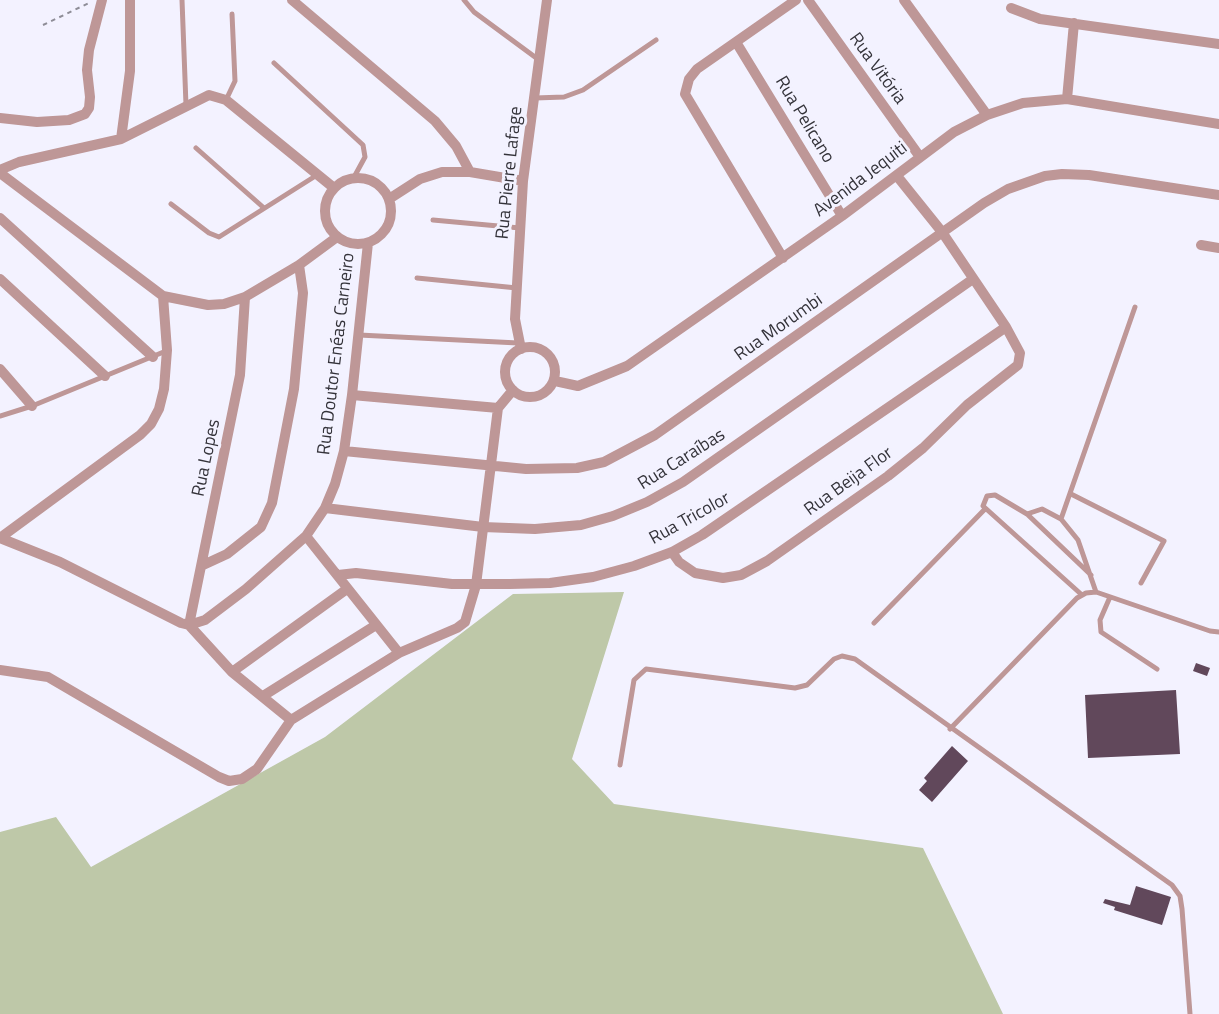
<!DOCTYPE html>
<meta charset="utf-8">
<style>
body{margin:0}
canvas{display:block;background:#f3f2ff}
</style>
<canvas width="1219" height="1014"></canvas>
<script>
const context = document.querySelector('canvas').getContext('2d');
context.lineJoin = 'round';
function fill(path, color) { context.fillStyle = color; context.fill(path, 'evenodd'); }
const shape = rows => new Path2D(rows.map(r => 'M' + r).join(''));
function stroke(path, color, width, dash) { context.strokeStyle = color; context.lineWidth = width; context.lineCap = dash ? 'butt' : 'round'; context.setLineDash(dash || []); context.stroke(path); }
function label(font, color, halo, rows, align = 'center') {
  context.font = font + ' "Titillium Web",sans-serif'; context.lineWidth = 6; context.setLineDash([]); context.textBaseline = 'middle'; context.strokeStyle = halo; context.fillStyle = color; for (const [text, x, y, turn = 0] of rows) {
    context.save(); context.translate(x, y); context.rotate((+turn || 0) * Math.PI / 180); context.textAlign = isNaN(turn) ? turn : align; if (halo) context.strokeText(text, 0, 0); context.fillText(text, 0, 0); context.restore();
  }
}
const forest = shape([
 [624,592,572,759,614,804,923,848,1003,1014,0,1014,0,832,56,817,91,867,325,737,513,594]
]);
const building = shape([
 [1196,663,1210,668,1207,676,1193,671],
 [1176,690,1180,754,1088,758,1085,695],
 [952,746,968,761,932,802,919,790,927,781,924,778],
 [1136,886,1171,897,1162,925,1114,910,1115,907,1103,903,1105,899,1130,905]
]);
const path = shape([
 [43,25,89,3]
]);
const lane = shape([
 [182,0,186,105],
 [464,0,474,12,539,60],
 [274,63,363,145,365,157,353,179],
 [535,98,564,97,583,90,656,40],
 [226,100,235,81,232,14],
 [196,148,264,208],
 [171,204,209,233,219,237,317,175],
 [433,220,520,228],
 [417,278,517,288],
 [359,335,518,343],
 [0,416,32,406,166,351],
 [1071,494,1164,541,1141,583],
 [1027,514,1091,575],
 [1061,519,1135,307],
 [1082,595,983,506,987,496,995,495,1027,514,1042,509,1061,519,1078,540,1096,592],
 [1110,597,1100,620,1101,632,1157,669],
 [874,623,985,509],
 [950,729,1077,598,1086,593,1096,592,1210,631,1219,632],
 [620,765,634,680,646,669,795,688,807,685,834,659,842,656,855,659,1172,885,1180,896,1182,909,1190,1014]
]);
const street = shape([
 [292,0,435,121,456,146,470,172],
 [808,0,920,157],
 [904,0,987,115],
 [1011,8,1040,19,1219,44],
 [736,42,842,216],
 [1067,99,1074,23],
 [0,118,37,122,69,120,85,114,89,108,90,97,87,70,89,50,102,0],
 [121,139,130,71,130,0],
 [0,170,19,162,121,139,209,95,226,100,334,188],
 [0,173,163,296,208,305,224,304,245,297,299,265,337,237],
 '325 211a33 33 0 1 1 66 0a33 33 0 1 1-66 0Z',
 [389,199,420,179,442,172,470,172,523,181],
 [0,218,153,357],
 [1201,245,1219,248],
 [783,258,685,94,689,79,697,69,796,0],
 [0,279,105,376],
 [245,297,240,375,189,625,232,672,291,720],
 '505 372a25 25 0 1 1 50 0a25 25 0 1 1-50 0Z',
 [521,349,515,319,523,181,547,0],
 [0,369,32,406],
 [555,381,578,386,627,366,842,216,954,132,987,115,1023,103,1067,99,1219,124],
 [352,395,498,408],
 [344,451,526,469,577,468,604,462,655,435,984,203,1008,189,1045,176,1062,174,1089,175,1219,195],
 [325,508,483,527,535,529,581,525,613,516,647,502,683,482,973,279],
 [306,536,399,653],
 [0,538,60,562,181,623,189,625,205,620,246,589,306,536,325,508,335,484,344,451,352,395,368,243],
 [0,538,140,435,151,424,159,409,164,389,167,350,163,296],
 [672,552,679,562,695,573,723,578,741,575,767,561,888,476,923,448,967,405,1018,365,1020,353,1006,327,942,232,897,176],
 [201,566,227,554,261,527,272,503,294,389,303,293,299,265],
 [338,575,356,573,452,584,510,584,550,583,593,577,634,566,672,552,702,535,1006,327],
 [0,670,48,677,219,777,229,781,242,779,257,769,291,720,399,653,457,628,465,622,476,585,498,408,513,390],
 [232,672,347,589],
 [263,696,376,625]
]);
const streetNames = [
 ["Rua Vitória",877,69,54],
 ["Rua Pelicano",804,120,59],
 ["Rua Pierre Lafage",510,173,-84],
 ["Avenida Jequiti",861,180,-37],
 ["Rua Morumbi",779,328,-35],
 ["Rua Doutor Enéas Carneiro",337,354,-83],
 ["Rua Lopes",207,458,-78],
 ["Rua Caraíbas",682,460,-32],
 ["Rua Beija Flor",849,482,-36],
 ["Rua Tricolor",690,519,-29]
];
fill(forest, '#bec8a8');
fill(building, '#61485b');
stroke(path, '#8e8d97', 2, [4.5, 4.5]);
stroke(lane, '#be9797', 5);
stroke(street, '#be9797', 10);
label('18px', '#34333a', '#f3f2ff', streetNames);
</script>
